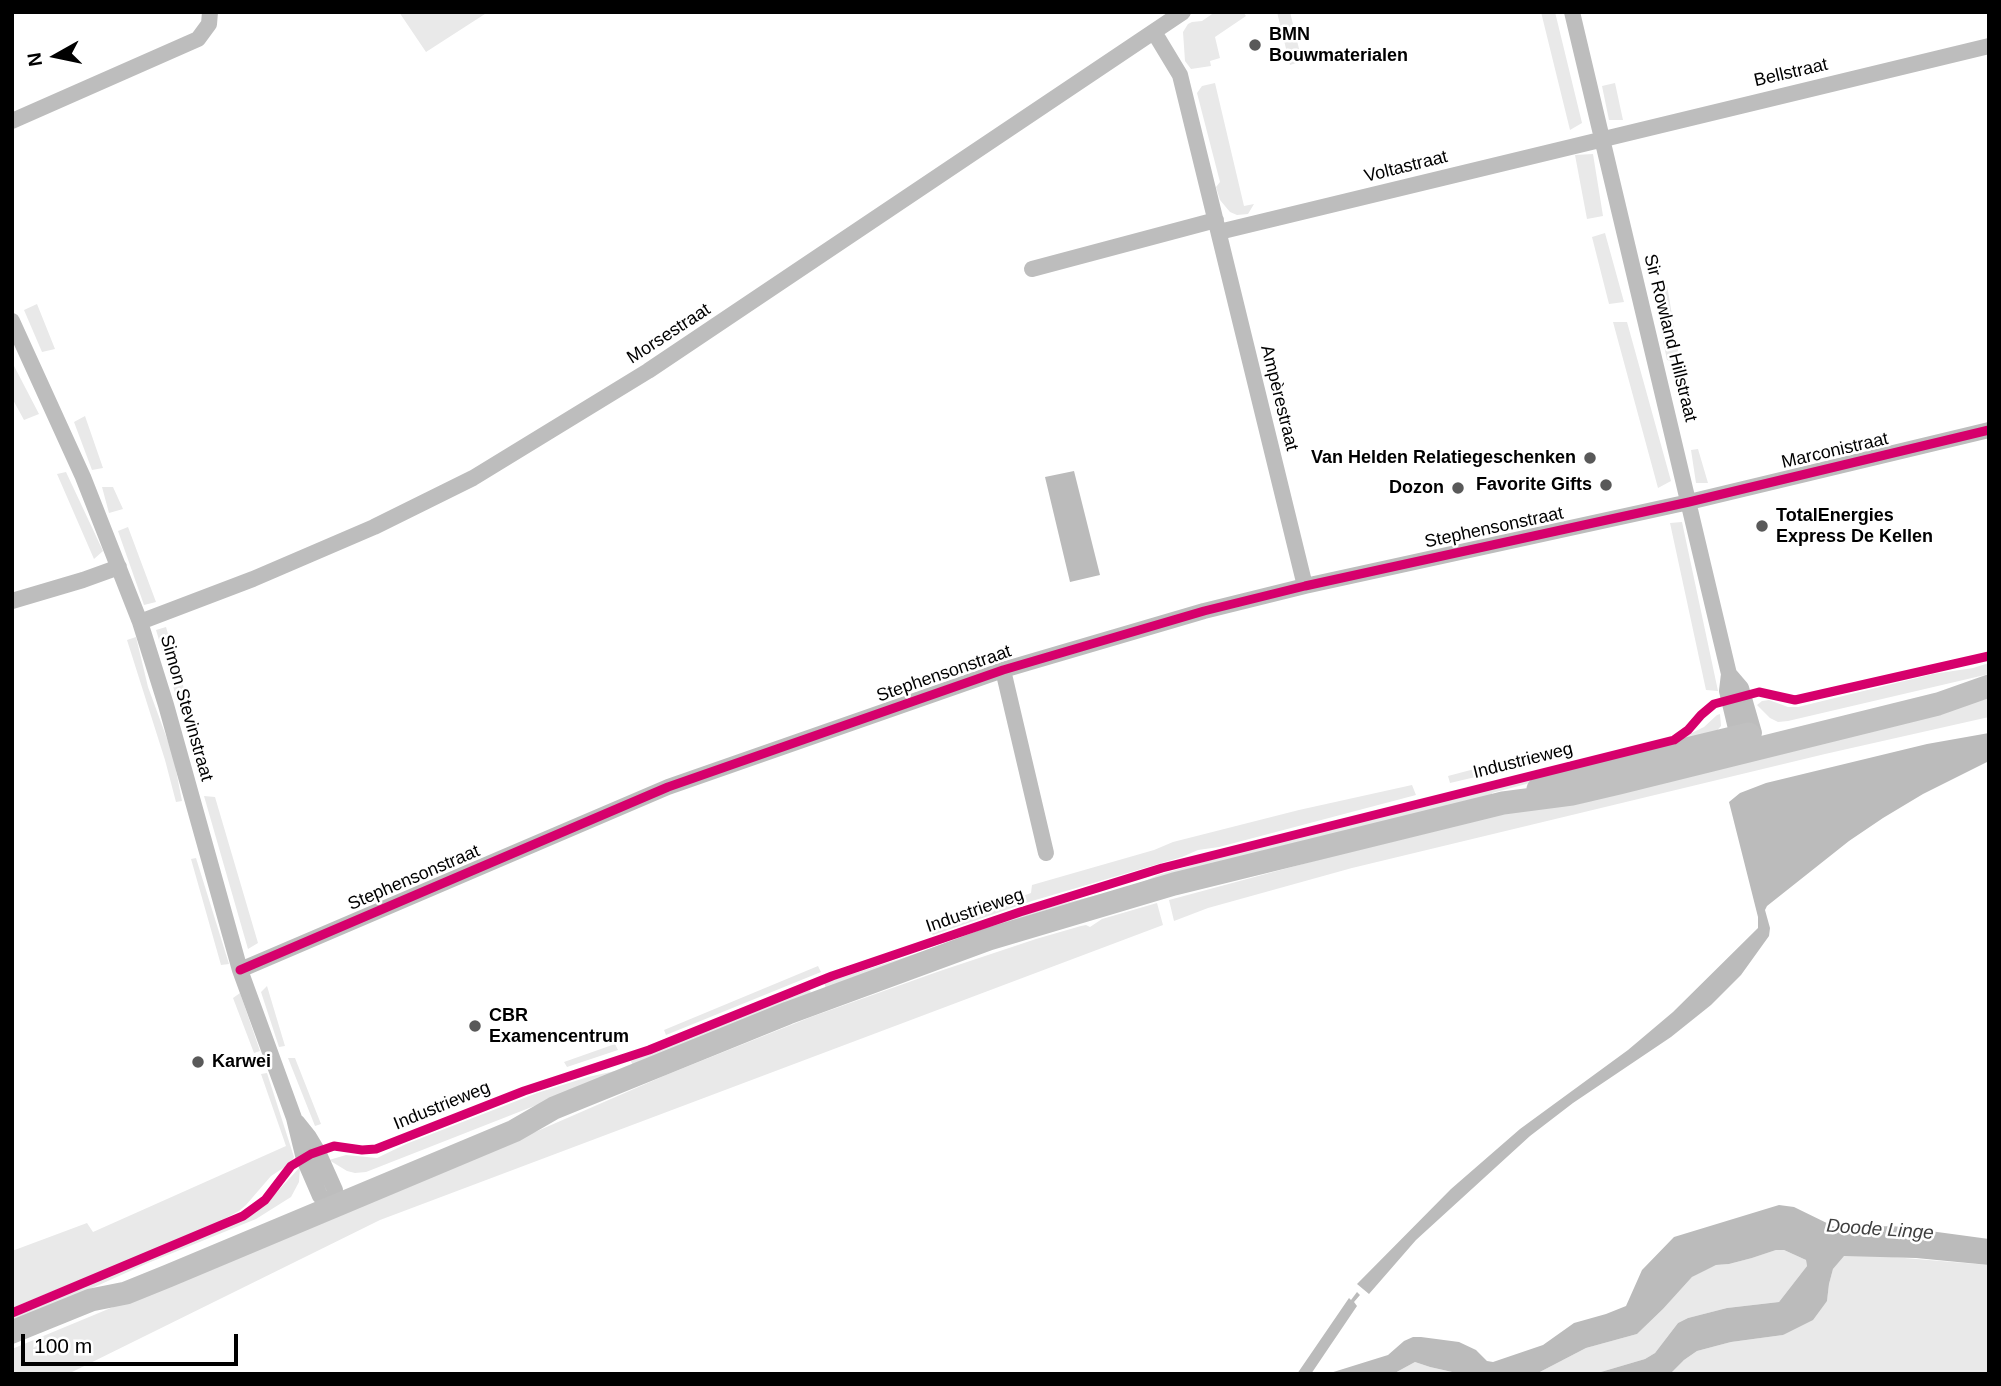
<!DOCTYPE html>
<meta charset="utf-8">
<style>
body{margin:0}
#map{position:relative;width:2001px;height:1386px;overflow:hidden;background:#fff;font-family:Helvetica,sans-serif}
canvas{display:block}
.frame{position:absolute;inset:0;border:14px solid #000;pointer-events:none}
.north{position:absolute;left:21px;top:21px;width:70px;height:70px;-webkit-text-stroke:5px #fff;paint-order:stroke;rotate:261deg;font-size:19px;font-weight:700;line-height:28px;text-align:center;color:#000}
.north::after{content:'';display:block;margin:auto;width:24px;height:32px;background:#000;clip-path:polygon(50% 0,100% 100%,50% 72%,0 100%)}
.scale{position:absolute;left:21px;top:1334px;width:217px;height:32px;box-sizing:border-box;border:4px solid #000;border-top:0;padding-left:9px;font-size:21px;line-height:24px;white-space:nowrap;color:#000;-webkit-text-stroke:5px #fff;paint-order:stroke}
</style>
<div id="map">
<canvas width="2001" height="1386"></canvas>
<div class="frame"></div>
<div class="north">N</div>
<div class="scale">100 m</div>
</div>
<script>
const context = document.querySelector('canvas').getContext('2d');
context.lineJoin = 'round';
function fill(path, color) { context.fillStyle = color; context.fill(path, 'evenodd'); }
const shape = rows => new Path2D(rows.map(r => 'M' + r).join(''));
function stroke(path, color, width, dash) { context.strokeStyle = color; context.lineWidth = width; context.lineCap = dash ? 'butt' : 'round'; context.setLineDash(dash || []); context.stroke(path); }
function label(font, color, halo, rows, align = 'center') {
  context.font = font + ' Helvetica,sans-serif'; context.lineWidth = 5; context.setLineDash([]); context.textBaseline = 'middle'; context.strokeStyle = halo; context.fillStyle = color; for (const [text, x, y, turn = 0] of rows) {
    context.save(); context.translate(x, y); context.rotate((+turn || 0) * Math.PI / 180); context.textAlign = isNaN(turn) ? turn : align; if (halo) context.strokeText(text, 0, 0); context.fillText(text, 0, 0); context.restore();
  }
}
const green = shape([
 [399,12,488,12,426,52],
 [1215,12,1243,12,1246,16,1215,37,1220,58,1210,61,1211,66,1191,69,1185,61,1183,32,1188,24,1192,22,1202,21],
 [1277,12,1290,12,1302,61,1290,65],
 [1541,12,1555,12,1582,123,1570,130],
 [1215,83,1244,206,1254,204,1248,214,1237,215,1230,212,1220,200,1216,187,1220,182,1197,93,1202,86],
 [1615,83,1623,120,1609,120,1602,86],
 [1593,154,1603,216,1587,219,1575,155],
 [1605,233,1624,302,1609,304,1592,237],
 [1667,285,1680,363,1667,360,1652,287],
 [37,304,55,349,42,352,24,310],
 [1613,322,1627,322,1671,481,1658,488],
 [12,362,39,414,24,420,12,398],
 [85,416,103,468,92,470,74,422],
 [1698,449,1708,483,1696,483,1691,450],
 [66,472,103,551,94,559,57,474],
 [102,487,113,487,123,509,109,513],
 [1682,522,1718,691,1706,690,1670,523],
 [128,527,156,602,144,605,118,531],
 [166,627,201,747,191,746,156,630],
 [136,637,148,687,173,755,182,801,176,802,165,760,127,640],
 [1989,663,1989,674,1788,721,1778,722,1770,718,1757,705,1762,701,1769,700,1788,707,1798,707,1933,674,1973,668],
 [1989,698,1989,717,1825,754,1352,868,1208,908,1174,921,1169,900,1381,843,1914,718],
 [1720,714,1721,726,1713,735,1492,793,1492,795,827,991,824,983,918,953,1025,913,1134,886,1158,875,1210,860,1671,743,1704,727,1717,715],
 [1516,758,1518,767,1450,783,1448,776],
 [1412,785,1416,795,1219,847,1198,850,1182,857,1032,901,933,935,929,932,927,923,957,918,1009,901,1031,893,1032,885,1154,850,1173,842,1299,810],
 [204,796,215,797,258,943,248,949],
 [196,858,229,964,221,965,191,859],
 [1157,903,1163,925,380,1220,68,1374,12,1374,12,1349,542,1129,666,1075,811,1017,937,972,1036,939,1081,926,1086,925,1090,927,1102,919],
 [818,966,821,972,666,1035,664,1030],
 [267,986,285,1046,279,1047,261,992],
 [810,990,812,997,366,1172,355,1173,347,1171,329,1160,346,1155,377,1158,406,1144,537,1093,588,1077,633,1067,631,1061],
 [240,993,260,1051,254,1053,233,998],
 [615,1044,618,1050,567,1067,564,1062],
 [288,1058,295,1058,321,1124,315,1126],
 [267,1073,294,1157,291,1163,271,1176,246,1205,239,1211,213,1225,12,1308,12,1251,87,1223,93,1232,286,1146,261,1074],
 [300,1167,299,1182,291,1197,256,1219,148,1263,12,1324,12,1317,41,1304,235,1222,263,1207],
 [1776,1250,1784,1250,1806,1260,1807,1266,1779,1302,1727,1308,1688,1318,1678,1323,1655,1353,1645,1359,1594,1374,1536,1374,1586,1348,1637,1334,1663,1309,1692,1277,1705,1270,1716,1265,1729,1264,1752,1258],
 [1868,1255,1989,1265,1989,1374,1670,1374,1684,1360,1697,1351,1731,1342,1783,1335,1827,1301,1829,1284,1833,1269,1843,1256],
 [1415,1362,1430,1367,1461,1374,1393,1374]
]);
const water = shape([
 [1074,471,1100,575,1070,582,1045,477],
 [1989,733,1989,761,1923,794,1883,818,1849,841,1767,906,1765,910,1770,928,1769,936,1741,975,1711,1005,1671,1037,1573,1103,1530,1136,1416,1240,1369,1294,1357,1284,1451,1189,1520,1129,1628,1050,1673,1012,1758,928,1758,917,1729,802,1740,793,1766,783,1927,744],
 [1779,1205,1794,1207,1837,1228,1893,1226,1989,1239,1989,1265,1916,1258,1844,1256,1833,1269,1829,1284,1827,1301,1813,1320,1783,1335,1731,1342,1697,1351,1684,1360,1670,1374,1594,1374,1645,1359,1655,1353,1678,1323,1688,1318,1727,1308,1779,1302,1807,1266,1806,1260,1784,1250,1776,1250,1752,1258,1729,1264,1716,1265,1692,1277,1663,1309,1637,1334,1586,1348,1536,1374,1461,1374,1430,1367,1415,1362,1393,1374,1327,1374,1388,1355,1404,1341,1413,1337,1421,1337,1459,1342,1476,1350,1487,1361,1493,1362,1543,1345,1574,1323,1606,1314,1626,1306,1642,1270,1674,1237],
 [1357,1292,1360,1295,1354,1302,1357,1306,1311,1374,1297,1374,1349,1298,1351,1300]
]);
const minor = shape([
 [1572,12,1729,674,1727,691,1738,737,1748,751,1754,733,1741,688,1729,674],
 [1154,32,1180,75,1305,586],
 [12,121,198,39,209,24,210,12],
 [1219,232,1989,46],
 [1032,269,1216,220],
 [12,321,83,477,140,622,166,705,240,970,294,1118,304,1159,320,1196,334,1206],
 [12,601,83,580,119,567],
 [140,622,253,579,374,527,473,478,648,371,1183,12],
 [1003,670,1046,853],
 [240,970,668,787,1003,670,1204,611,1305,586,1689,502,1989,430],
 [297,1122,309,1137,318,1152,335,1190,334,1206]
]);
const secondary = shape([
 [1538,789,1571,777,1749,734],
 [12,1332,91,1300,126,1293,168,1276,514,1131,554,1108,788,1013,989,939,1174,884,1503,803,1572,794,1619,783,1938,704,1989,686]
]);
const cycleway = shape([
 [240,970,668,787,1003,670,1204,611,1305,586,1689,502,1989,430],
 [12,1313,243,1216,265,1200,291,1166,311,1154,334,1146,362,1150,376,1149,524,1091,649,1050,832,976,1020,912,1162,868,1674,740,1688,730,1701,715,1714,704,1759,692,1795,700,1989,656]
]);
const markers = [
 [1255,45,7,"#595959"],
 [1590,458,7,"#595959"],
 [1606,485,7,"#595959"],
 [1458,488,7,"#595959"],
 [1762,526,7,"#595959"],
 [475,1026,7,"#595959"],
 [198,1062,7,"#595959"]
];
const poiNames = [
 ["BMN",1269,35],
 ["Bouwmaterialen",1269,56],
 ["Van Helden Relatiegeschenken",1576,458,"right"],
 ["Favorite Gifts",1592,485,"right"],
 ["Dozon",1444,488,"right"],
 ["TotalEnergies",1776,516],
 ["Express De Kellen",1776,537],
 ["CBR",489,1016],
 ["Examencentrum",489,1037],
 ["Karwei",212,1062]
];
const streetNames = [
 ["Bellstraat",1791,73,-13],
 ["Voltastraat",1406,167,-14],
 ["Morsestraat",669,334,-33],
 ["Sir Rowland Hillstraat",1670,338,76],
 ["Ampèrestraat",1279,398,76],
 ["Marconistraat",1835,451,-13],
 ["Stephensonstraat",1494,528,-12],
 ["Stephensonstraat",944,674,-19],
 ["Simon Stevinstraat",186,708,74],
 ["Industrieweg",1523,761,-14],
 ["Stephensonstraat",414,878,-23],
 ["Industrieweg",975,911,-19],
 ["Industrieweg",442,1106,-22]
];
const waterNames = [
 ["Doode Linge",1880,1230,4]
];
fill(green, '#e9e9e9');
fill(water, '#bbb');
stroke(minor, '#bdbdbd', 16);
stroke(secondary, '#c0c0c0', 23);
stroke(cycleway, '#d6006c', 9);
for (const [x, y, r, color] of markers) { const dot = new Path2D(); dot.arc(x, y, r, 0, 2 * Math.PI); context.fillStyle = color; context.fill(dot); stroke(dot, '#fff', 2.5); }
label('bold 18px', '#000', '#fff', poiNames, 'left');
label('18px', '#000', '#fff', streetNames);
label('italic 19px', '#3f3f3f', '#fff', waterNames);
</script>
